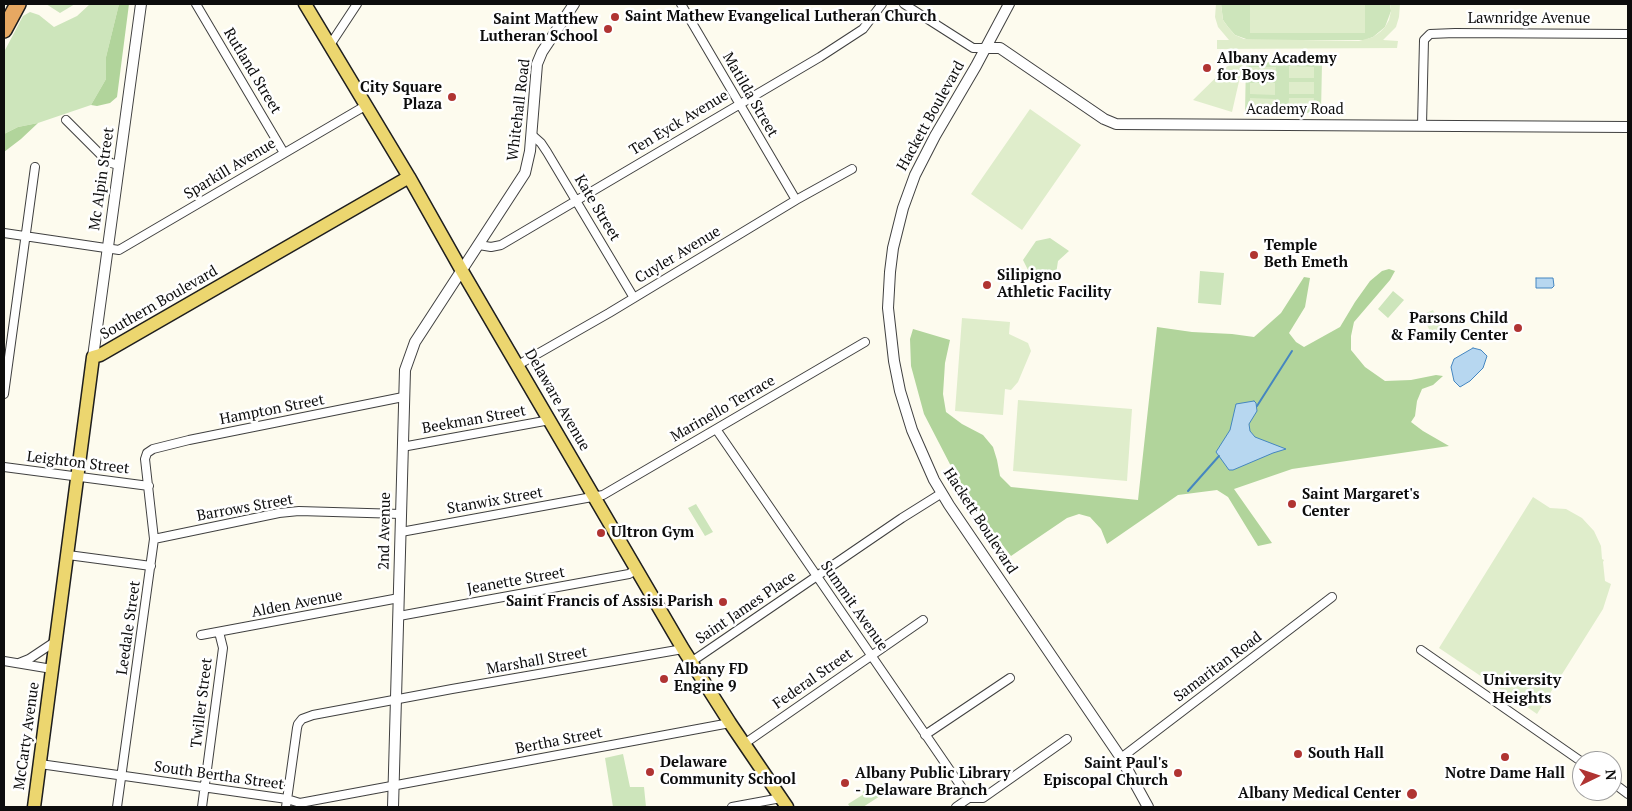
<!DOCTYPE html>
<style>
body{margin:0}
#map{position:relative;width:1632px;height:811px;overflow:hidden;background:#fdfbee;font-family:"PT Serif",serif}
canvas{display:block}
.frame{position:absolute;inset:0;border:5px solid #0d0d0d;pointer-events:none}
.north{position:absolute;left:1572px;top:751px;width:50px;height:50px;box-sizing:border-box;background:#fff;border:1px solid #9e9e9e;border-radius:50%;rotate:86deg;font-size:14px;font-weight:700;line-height:20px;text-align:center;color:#0d0d0d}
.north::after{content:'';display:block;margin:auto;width:18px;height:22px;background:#b03432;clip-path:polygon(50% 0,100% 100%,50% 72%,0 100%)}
</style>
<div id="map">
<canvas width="1632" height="811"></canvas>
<div class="frame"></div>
<div class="north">N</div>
</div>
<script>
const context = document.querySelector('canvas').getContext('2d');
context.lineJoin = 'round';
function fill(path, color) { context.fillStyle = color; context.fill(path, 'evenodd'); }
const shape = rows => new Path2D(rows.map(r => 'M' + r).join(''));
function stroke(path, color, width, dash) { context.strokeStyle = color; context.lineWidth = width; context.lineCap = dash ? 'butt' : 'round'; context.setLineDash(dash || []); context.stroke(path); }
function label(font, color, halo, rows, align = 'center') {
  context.font = font + ' "PT Serif",serif'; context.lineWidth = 5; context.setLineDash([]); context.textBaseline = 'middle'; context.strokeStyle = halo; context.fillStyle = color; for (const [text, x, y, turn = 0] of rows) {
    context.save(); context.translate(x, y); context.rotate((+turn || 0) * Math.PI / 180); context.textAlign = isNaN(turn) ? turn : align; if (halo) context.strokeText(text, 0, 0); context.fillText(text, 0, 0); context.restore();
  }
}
const green = shape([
 [46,4,75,4,60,13],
 [90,4,119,4,106,57,106,79,91,105,38,123,18,127,4,134,4,52,23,16,30,12,39,15,54,27,77,16],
 [1221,4,1250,4,1250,33,1365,33,1365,4,1390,4,1391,11,1385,27,1373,37,1365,40,1249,40,1235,35,1228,27,1223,20],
 [1246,62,1322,63,1321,113,1245,112],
 [1050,238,1069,251,1058,261,1056,274,1046,273,1045,281,1042,281,1042,277,1031,276,1023,260,1036,241],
 [1200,271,1224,273,1221,305,1198,303],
 [1393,291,1404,300,1388,318,1378,309],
 [696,504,713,532,705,536,688,508],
 [623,754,630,787,644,787,646,807,613,807,605,758],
 [886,781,891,789,863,807,850,807,848,804,864,794,862,792,870,787,872,790]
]);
const forest = shape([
 [119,4,129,4,117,97,110,103,97,106,91,105,106,79,106,57],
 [38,123,21,139,4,152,4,134,18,127],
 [1389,269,1395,271,1390,280,1354,322,1351,336,1351,350,1365,367,1385,381,1411,380,1436,375,1443,376,1433,385,1422,389,1417,401,1415,416,1411,422,1423,431,1449,446,1292,469,1234,489,1272,543,1258,546,1228,497,1217,490,1178,495,1107,544,1101,529,1090,517,1079,514,1067,518,1011,556,988,526,953,470,924,414,911,366,910,339,913,329,950,340,945,363,943,394,946,412,962,424,983,435,993,447,997,460,1000,476,1011,487,1138,500,1157,327,1192,332,1232,334,1254,337,1281,313,1304,277,1310,278,1305,307,1289,333,1296,342,1304,347,1340,327,1355,302,1370,281,1382,271]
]);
const pitch = shape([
 [1216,4,1221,4,1223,20,1228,27,1235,35,1244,39,1359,41,1373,37,1380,32,1385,27,1389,20,1391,11,1390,4,1400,4,1399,17,1396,27,1383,40,1398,41,1397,48,1217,49,1217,40,1229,40,1218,27,1215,17],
 [1250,4,1365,4,1365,33,1250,33],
 [1242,53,1245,55,1232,112,1193,100,1237,57,1238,54],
 [1289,66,1314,67,1314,78,1289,78],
 [1251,67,1276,67,1275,78,1251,78],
 [1289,82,1314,82,1314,94,1289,94],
 [1250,83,1275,83,1275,95,1250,94],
 [1250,98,1275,99,1275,110,1250,110],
 [1289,98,1314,98,1313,110,1288,110],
 [1030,109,1081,145,1022,230,971,194],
 [1433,310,1444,332,1433,337,1422,315],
 [962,318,1010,322,1009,334,1028,343,1031,351,1018,382,1011,390,1005,389,1003,415,955,411],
 [1018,400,1132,409,1127,481,1013,471],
 [1533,497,1550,508,1566,509,1582,518,1594,531,1601,546,1602,559,1604,560,1603,562,1605,581,1611,584,1603,609,1537,714,1514,698,1512,700,1506,695,1506,693,1439,648]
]);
const water = shape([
 [1536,278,1553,278,1554,286,1552,288,1536,288,1536,278],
 [1473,348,1481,350,1487,356,1483,368,1470,381,1460,387,1454,381,1451,367,1454,359,1473,348],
 [1254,401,1256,403,1257,411,1249,424,1250,431,1255,437,1286,449,1273,453,1233,470,1229,470,1216,452,1230,430,1236,404,1254,401]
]);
const stream = shape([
 [1257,406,1292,351],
 [1188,491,1219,456]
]);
const minor = shape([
 [196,4,284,153],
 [681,4,796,200],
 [904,4,973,48,985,48],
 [330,45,357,4],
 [66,120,105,159,111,163,119,165],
 [1422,125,1424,40,1430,34,1455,33,1628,34],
 [532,135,541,143,547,152,634,298],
 [4,233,119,250,365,106],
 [479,245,491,247,501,245,820,57,863,29,882,4],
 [518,365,609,313,796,200,852,169],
 [4,394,35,167],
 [716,429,969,798],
 [402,447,550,420],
 [4,467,149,486],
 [401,532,603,495,865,342],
 [154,539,279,513,299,511,401,514],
 [68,555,151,566],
 [399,616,629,574,637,569],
 [201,635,399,598],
 [1421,650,1582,762],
 [4,661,52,669],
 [691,662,902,518,942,493],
 [19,663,29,659,56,641],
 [925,735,1010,678],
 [744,744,923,620],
 [1121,758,1332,597],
 [40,764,287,799,300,803,730,723],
 [1612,782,1628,794],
 [117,807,154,539,145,459,147,453,153,449,189,440,403,397],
 [202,807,223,648,219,632],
 [286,807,297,728,298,724,302,719,313,715,452,689,683,649],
 [732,807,781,798],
 [956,807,969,798,983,798,1067,739]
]);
const tertiary = shape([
 [1009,4,976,66,935,136,915,175,903,208,893,248,890,272,888,308,894,361,900,391,912,430,934,480,949,505,1121,758,1148,807],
 [985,48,1000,48,1104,119,1116,124,1628,127],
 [93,357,141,4],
 [393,807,405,370,415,342,525,173,530,151,537,64,542,52,574,4]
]);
const primary = shape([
 [305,4,409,177,462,271,683,649,730,723,787,807],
 [34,807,93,357,100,355,409,177]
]);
const motorway = shape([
 [4,30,18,4]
]);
const markers = [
 [615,17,5,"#b03432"],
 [608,29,5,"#b03432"],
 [1207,68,5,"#b03432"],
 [452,97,5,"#b03432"],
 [1254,255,5,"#b03432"],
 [987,285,5,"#b03432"],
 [1518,328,5,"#b03432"],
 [1292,504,5,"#b03432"],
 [601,533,5,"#b03432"],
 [723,602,5,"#b03432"],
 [664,679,5,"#b03432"],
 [1298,754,5,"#b03432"],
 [1505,757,5,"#b03432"],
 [650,772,5,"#b03432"],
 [1178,773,5,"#b03432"],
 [845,783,5,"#b03432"],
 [1412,794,6,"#b03432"]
];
const poiNames = [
 ["Saint Mathew Evangelical Lutheran Church",625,17],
 ["Saint Matthew",598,20,"right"],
 ["Lutheran School",598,37,"right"],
 ["Albany Academy",1217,59],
 ["for Boys",1217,76],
 ["City Square",442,88,"right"],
 ["Plaza",442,105,"right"],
 ["Temple",1264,246],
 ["Beth Emeth",1264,263],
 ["Silipigno",997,276],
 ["Athletic Facility",997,293],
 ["Parsons Child",1508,319,"right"],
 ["& Family Center",1508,336,"right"],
 ["Saint Margaret's",1302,495],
 ["Center",1302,512],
 ["Ultron Gym",611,533],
 ["Saint Francis of Assisi Parish",713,602,"right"],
 ["Albany FD",674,670],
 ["Engine 9",674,687],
 ["South Hall",1308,754],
 ["Delaware",660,763],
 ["Community School",660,780],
 ["Saint Paul's",1168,764,"right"],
 ["Episcopal Church",1168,781,"right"],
 ["Albany Public Library",855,774],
 ["- Delaware Branch",855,791],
 ["Notre Dame Hall",1505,774,"center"],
 ["Albany Medical Center",1401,794,"right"]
];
const streetNames = [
 ["Lawnridge Avenue",1529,19],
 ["Rutland Street",252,71,59],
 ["Matilda Street",750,95,60],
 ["Whitehall Road",519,110,-83],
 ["Academy Road",1295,110],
 ["Hackett Boulevard",931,116,-61],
 ["Ten Eyck Avenue",679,123,-31],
 ["Sparkill Avenue",230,169,-31],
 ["Mc Alpin Street",102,179,-82],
 ["Kate Street",597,208,59],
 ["Cuyler Avenue",678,255,-31],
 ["Southern Boulevard",159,303,-30],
 ["Delaware Avenue",557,400,60],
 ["Marinello Terrace",723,409,-30],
 ["Hampton Street",272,410,-11],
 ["Beekman Street",474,420,-10],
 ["Leighton Street",78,463,7],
 ["Stanwix Street",495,501,-10],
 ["Barrows Street",245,508,-10],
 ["Hackett Boulevard",980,521,57],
 ["2nd Avenue",385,531,-89],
 ["Jeanette Street",516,581,-10],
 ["Alden Avenue",297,604,-11],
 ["Summit Avenue",854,606,55],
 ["Saint James Place",746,608,-34],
 ["Leedale Street",129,628,-82],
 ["Marshall Street",537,661,-10],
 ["Samaritan Road",1218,667,-37],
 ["Federal Street",813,679,-35],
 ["Twiller Street",202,703,-83],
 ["McCarty Avenue",27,736,-82],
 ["Bertha Street",559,741,-11],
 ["South Bertha Street",219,776,8]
];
const neighbourhoodNames = [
 ["University",1522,680],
 ["Heights",1522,698]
];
fill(green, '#cde5bb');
fill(forest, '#b1d49b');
fill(pitch, '#dfedcb');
fill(water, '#b7d7f0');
stroke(water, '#4586c0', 1);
stroke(stream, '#4586c0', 2);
stroke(minor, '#404040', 10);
stroke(tertiary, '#404040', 12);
stroke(primary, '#1e1e1e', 15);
stroke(motorway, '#1e1e1e', 18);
stroke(minor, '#fff', 8);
stroke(tertiary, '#fff', 10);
stroke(primary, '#ecd66f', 12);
stroke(motorway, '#e7a862', 15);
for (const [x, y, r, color] of markers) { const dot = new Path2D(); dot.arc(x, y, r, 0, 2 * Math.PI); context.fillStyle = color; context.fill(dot); stroke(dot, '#fff', 2); }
label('bold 15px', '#0d0d0d', '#fff', poiNames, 'left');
label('15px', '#0d0d0d', '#fff', streetNames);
label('bold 16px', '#0d0d0d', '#fff', neighbourhoodNames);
</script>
